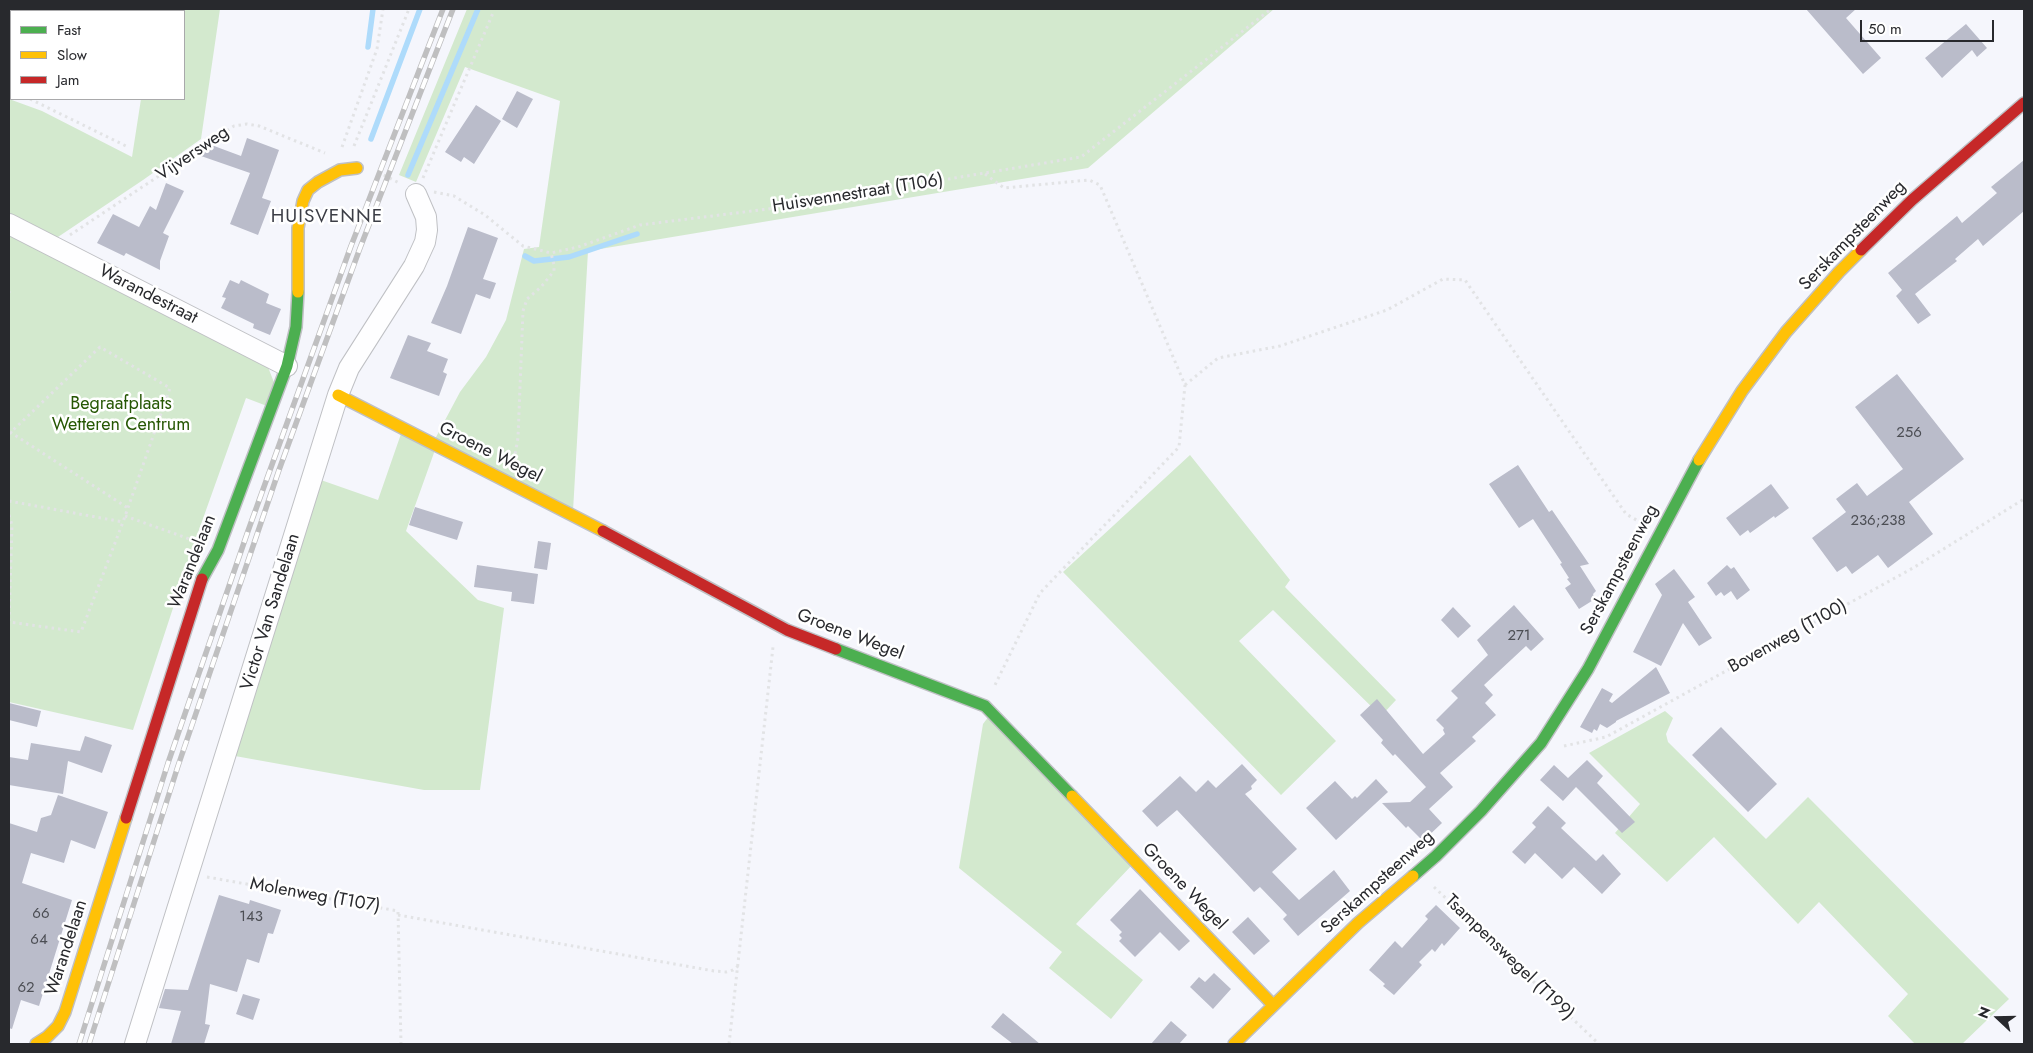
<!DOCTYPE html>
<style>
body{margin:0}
#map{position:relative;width:2033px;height:1053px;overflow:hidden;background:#f5f6fc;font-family:Jost,sans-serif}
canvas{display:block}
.frame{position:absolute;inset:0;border:10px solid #28292d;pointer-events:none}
.legend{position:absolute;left:10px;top:10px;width:175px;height:90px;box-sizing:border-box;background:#fff;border:1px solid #a9a9ab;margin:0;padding:6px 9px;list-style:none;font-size:15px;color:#28292d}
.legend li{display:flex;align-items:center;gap:10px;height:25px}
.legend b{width:25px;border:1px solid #a9a9ab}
.north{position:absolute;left:1973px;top:993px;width:50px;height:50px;-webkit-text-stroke:4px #fff;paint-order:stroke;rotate:291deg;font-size:14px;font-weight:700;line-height:20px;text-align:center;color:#28292d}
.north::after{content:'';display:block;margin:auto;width:18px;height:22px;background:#28292d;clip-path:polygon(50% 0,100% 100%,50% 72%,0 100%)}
.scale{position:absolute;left:1860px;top:20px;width:134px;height:22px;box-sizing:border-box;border:2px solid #28292d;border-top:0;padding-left:6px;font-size:15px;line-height:18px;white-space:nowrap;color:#28292d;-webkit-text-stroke:4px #fff;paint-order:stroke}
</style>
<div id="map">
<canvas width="2033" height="1053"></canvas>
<div class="frame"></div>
<ul class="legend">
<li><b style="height:6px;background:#4caf50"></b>Fast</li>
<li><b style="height:6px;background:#ffc107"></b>Slow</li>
<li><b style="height:6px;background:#c62828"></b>Jam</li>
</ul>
<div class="north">N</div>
<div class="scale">50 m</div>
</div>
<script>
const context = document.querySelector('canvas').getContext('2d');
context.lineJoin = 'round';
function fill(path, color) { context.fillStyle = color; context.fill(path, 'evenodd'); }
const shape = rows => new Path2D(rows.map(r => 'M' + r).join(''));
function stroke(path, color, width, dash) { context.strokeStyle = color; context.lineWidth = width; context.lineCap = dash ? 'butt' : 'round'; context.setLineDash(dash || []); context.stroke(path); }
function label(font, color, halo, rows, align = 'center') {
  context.font = font + ' Jost,sans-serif'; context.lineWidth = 5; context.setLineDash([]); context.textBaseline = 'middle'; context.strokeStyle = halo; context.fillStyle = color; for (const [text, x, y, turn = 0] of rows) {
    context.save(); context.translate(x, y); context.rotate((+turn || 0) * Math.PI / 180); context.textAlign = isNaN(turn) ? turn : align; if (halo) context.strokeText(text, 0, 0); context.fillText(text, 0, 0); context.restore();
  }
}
const green = shape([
 [154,9,220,9,201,139,143,180,55,239,9,217,9,99,42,111,132,157,141,99,184,99,184,11,154,11],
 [467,9,1274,9,1088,168,588,251,573,511,435,439,460,392,486,357,506,320,524,249,539,247,560,101,465,67,416,182,399,175],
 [9,229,268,367,275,385,267,406,246,398,195,541,133,730,9,702],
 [402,431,435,450,406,531,478,600,504,608,480,790,424,790,235,756,318,479,378,500],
 [1190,455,1290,580,1285,587,1396,700,1381,716,1273,610,1239,641,1336,741,1281,795,1063,572],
 [1665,711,1673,718,1666,734,1668,742,1766,839,1808,797,2009,999,1962,1044,1915,1044,1888,1016,1908,994,1819,902,1798,924,1714,837,1667,882,1615,833,1640,804,1589,753],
 [989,716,1133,864,1076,924,1143,980,1111,1019,1049,968,1062,952,959,868,983,724]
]);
const stream = shape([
 [368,47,373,9],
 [371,139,420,9],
 [408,175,478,9],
 [525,256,534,261,569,257,637,234]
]);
const building = shape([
 [1806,9,1856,9,1846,18,1881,58,1863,74],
 [1966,24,1987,48,1977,57,1972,50,1942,78,1925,58],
 [517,91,533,99,517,128,502,119],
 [476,105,501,121,474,164,464,157,461,162,445,152],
 [247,138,279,150,262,198,271,201,258,235,230,224,250,173,201,156,206,143,241,156],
 [2024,160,2024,211,1983,246,1978,239,1955,259,1957,261,1915,294,1931,315,1918,324,1896,296,1902,290,1888,273,1957,216,1962,223,1997,193,1991,187],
 [166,183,184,191,163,233,169,236,160,261,160,270,126,253,124,256,97,243,113,214,139,227,150,206,156,210],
 [468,227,498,238,483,279,496,283,490,299,476,294,461,334,431,323,447,286],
 [230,280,239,284,241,280,269,294,266,303,281,309,270,335,253,328,254,324,221,308,226,298,222,297],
 [408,335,431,343,427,351,448,359,443,372,447,374,439,396,390,378],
 [1897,374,1964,459,1909,502,1933,534,1888,568,1878,555,1852,574,1846,566,1837,572,1812,538,1846,512,1836,499,1857,483,1867,496,1903,469,1855,407],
 [1518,465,1549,512,1552,510,1589,564,1580,566,1596,591,1593,594,1595,599,1579,609,1565,588,1571,584,1567,579,1569,578,1560,564,1562,563,1533,519,1519,528,1489,484],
 [1771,484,1789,508,1775,518,1774,516,1750,533,1748,530,1740,536,1726,518],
 [415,507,463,522,457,540,409,525],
 [538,541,551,543,547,570,534,568],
 [477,565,538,574,534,604,511,601,512,592,474,587],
 [1727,565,1731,569,1734,567,1750,590,1737,600,1731,591,1724,596,1721,592,1716,596,1707,583],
 [1674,569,1695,597,1688,602,1712,638,1699,646,1683,623,1661,666,1633,652,1662,595,1655,584],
 [1514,605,1544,639,1531,651,1526,646,1484,685,1493,695,1485,703,1496,715,1472,737,1476,741,1440,773,1453,787,1429,809,1442,823,1423,841,1408,826,1406,828,1382,803,1410,802,1426,787,1395,754,1393,756,1381,743,1383,740,1360,715,1377,699,1423,754,1445,734,1443,730,1444,728,1436,720,1458,698,1451,691,1488,655,1477,640],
 [1453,607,1471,626,1458,638,1441,620],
 [1656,667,1670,693,1616,721,1616,722,1607,728,1600,724,1597,731,1594,729,1592,733,1580,727,1602,688,1613,694,1609,701,1612,703],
 [9,703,41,711,37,727,9,720],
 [1721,727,1777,784,1748,812,1692,755],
 [85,736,112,745,102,773,68,761,63,794,9,785,9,757,28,760,31,743,80,751],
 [1587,760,1603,776,1597,783,1635,822,1622,833,1576,787,1563,801,1540,780,1554,765,1568,778],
 [1242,764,1257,780,1251,786,1252,789,1245,794,1297,849,1272,872,1299,900,1334,870,1350,891,1298,936,1283,919,1287,915,1260,887,1254,892,1177,810,1157,827,1142,811,1180,776,1196,792,1208,780,1216,788],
 [1376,779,1388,792,1336,840,1306,808,1335,781,1352,799,1355,796,1357,798],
 [58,795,108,812,95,849,71,840,64,863,31,853,22,883,72,900,39,1006,21,1000,12,1029,9,1028,9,823,37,832,41,818,51,815],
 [1548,806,1566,823,1561,828,1596,861,1603,854,1621,874,1602,894,1574,867,1562,879,1535,853,1525,864,1512,852,1536,827,1532,823],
 [1140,889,1190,941,1179,951,1160,932,1135,957,1119,941,1122,938,1119,935,1122,932,1110,920],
 [219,895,249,904,250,900,281,910,273,934,268,933,259,963,247,959,237,992,210,984,205,1024,210,1025,204,1044,171,1044,181,1011,159,1008,165,989,188,990],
 [1436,905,1460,928,1444,946,1442,943,1435,952,1432,949,1419,962,1422,965,1394,995,1383,986,1385,984,1369,970,1395,941,1402,948,1428,919,1425,916],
 [1248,917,1270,941,1254,955,1232,932],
 [1214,973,1231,989,1213,1009,1190,987,1199,977,1205,982],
 [243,994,260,999,253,1020,236,1014],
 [1003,1013,1040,1044,1013,1044,991,1027],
 [1171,1021,1187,1035,1179,1044,1151,1044]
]);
const path = shape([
 [9,91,11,91],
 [30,99,126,146],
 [354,146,409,9],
 [342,147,377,49,383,9],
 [378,172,401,184],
 [985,174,1004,188,1089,180,1100,185,1185,385,1179,447,1040,593,994,687],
 [423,178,493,13],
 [434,192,454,196,485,215,523,246,551,253,578,247,640,225,768,209,1081,157,1271,9],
 [70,235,234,126,247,124,259,126,325,153],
 [9,291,9,293],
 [1185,385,1218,358,1280,346,1387,310,1443,279,1465,280,1626,514,1640,522],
 [10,432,128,508],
 [9,434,100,347,170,388,123,522,81,632,9,622],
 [514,460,518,438,523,311,527,299,541,287,554,271,554,265,551,253],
 [9,501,123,522],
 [9,515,12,525,9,621],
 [125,516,198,542],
 [1564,746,1606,737,1913,568,2024,499],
 [207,877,398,911,401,1044],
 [1434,887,1599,1044],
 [398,915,714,971,726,972,733,970,738,966],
 [729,1044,773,647]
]);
const street = shape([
 [9,224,287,366],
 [135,1044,338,395,349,368,414,266,425,242,427,230,426,217,416,194]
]);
const fast = shape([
 [202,579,218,550,287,366,296,327,298,292],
 [836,649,985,706,1072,796],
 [1413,876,1436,856,1481,811,1541,743,1588,669,1699,460]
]);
const slow = shape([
 [298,292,298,228,303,201,308,190,318,182,340,170,357,168],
 [338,395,603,531],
 [1699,460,1742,391,1786,332,1839,272,1861,250],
 [1072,796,1273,1005],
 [36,1044,47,1037,58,1026,65,1012,126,818],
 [1234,1044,1358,923,1413,876]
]);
const jam = shape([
 [1861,250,1912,200,2024,103],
 [603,531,787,630,836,649],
 [126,818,202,579]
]);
const rail = shape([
 [79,1044,168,763,248,531,351,246,443,9],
 [89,1044,178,766,279,470,360,248,453,9]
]);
const numberNames = [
 ["256",1909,433],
 ["236;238",1878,521],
 ["271",1519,636],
 ["66",41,914],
 ["143",251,917],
 ["64",39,940],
 ["62",26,988]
];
const streetNames = [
 ["Vijversweg",193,154,-34],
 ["Huisvennestraat (T106)",858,194,-9],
 ["Serskampsteenweg",1853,236,-46],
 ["Warandestraat",148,295,27],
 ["Groene Wegel",490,453,27],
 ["Warandelaan",193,562,-68],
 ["Serskampsteenweg",1620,570,-62],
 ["Victor Van Sandelaan",271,612,-73],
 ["Groene Wegel",850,635,21],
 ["Bovenweg (T100)",1788,637,-29],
 ["Serskampsteenweg",1378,883,-42],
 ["Groene Wegel",1184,887,46],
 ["Molenweg (T107)",315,896,10],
 ["Warandelaan",67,948,-72],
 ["Tsampenswegel (T199)",1509,958,44]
];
const parkNames = [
 ["Begraafplaats",121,405],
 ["Wetteren Centrum",121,426]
];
const neighbourhoodNames = [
 ["HUISVENNE",327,217]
];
fill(green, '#d3e9ce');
stroke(stream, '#aedbfb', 5.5);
fill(building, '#babcca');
stroke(street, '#bfc0c4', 22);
stroke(fast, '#bfc0c4', 14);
stroke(slow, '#bfc0c4', 14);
stroke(jam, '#bfc0c4', 14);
stroke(path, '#e2e3e5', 3, [2.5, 4]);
stroke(street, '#fefeff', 20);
stroke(fast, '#4caf50', 11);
stroke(slow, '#ffc107', 11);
stroke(jam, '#c62828', 11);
stroke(rail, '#bfbfc0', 5.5);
stroke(rail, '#fff', 4, [11]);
label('15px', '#4c4e54', null, numberNames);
label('18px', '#28292d', '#fff', streetNames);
label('18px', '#265704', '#fff', parkNames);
context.letterSpacing = '1px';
label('19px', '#3c3e46', '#fff', neighbourhoodNames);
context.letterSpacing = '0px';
</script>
